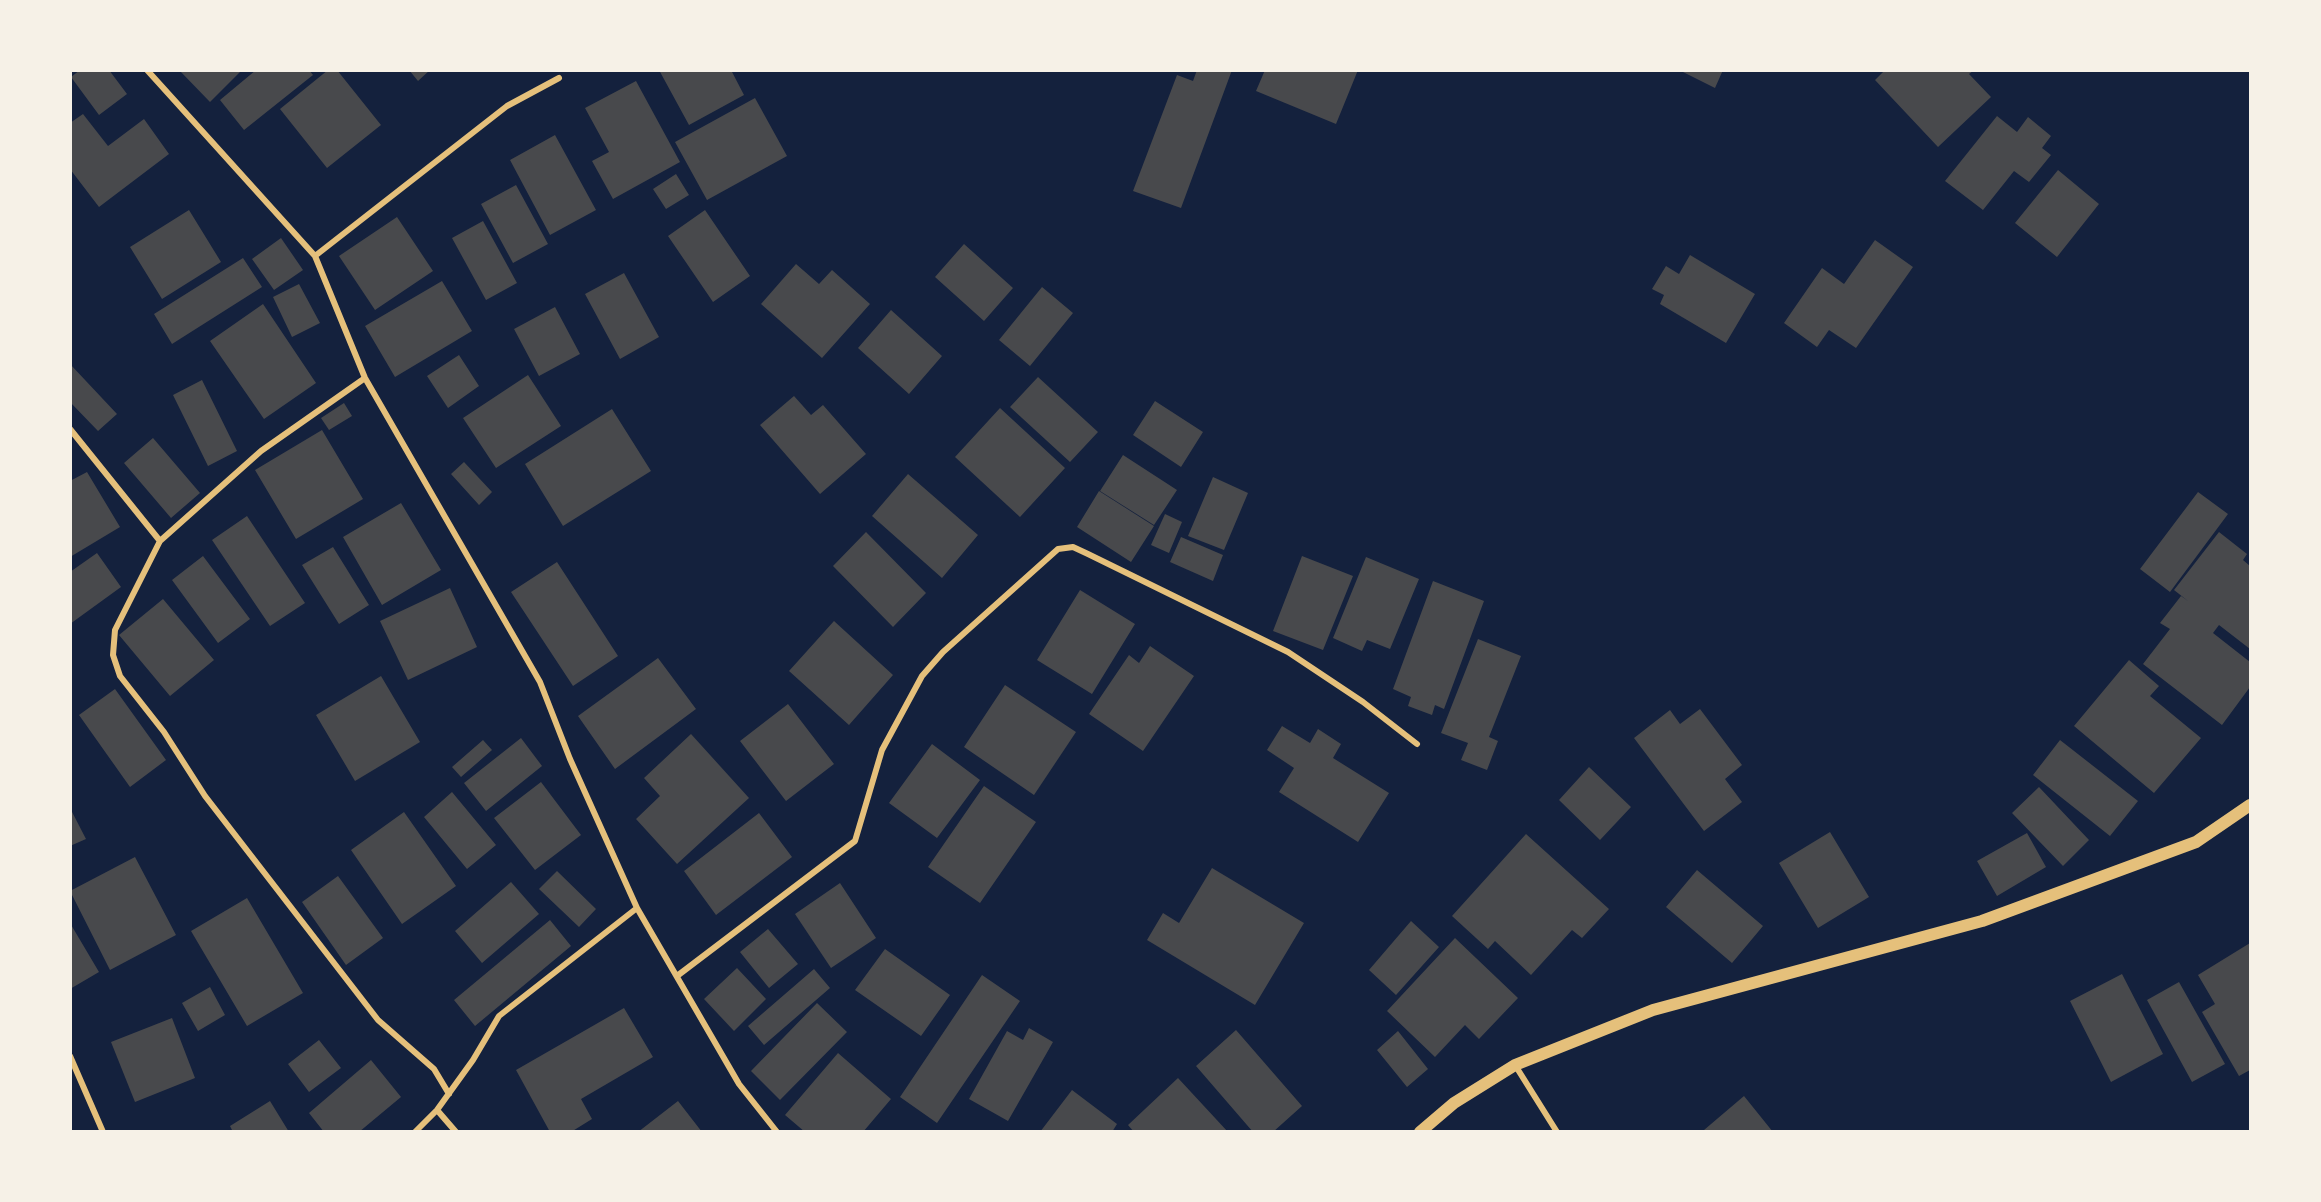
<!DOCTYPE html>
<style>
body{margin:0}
#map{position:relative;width:2321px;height:1202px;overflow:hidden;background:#14213d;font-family:"Public Sans",sans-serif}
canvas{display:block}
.frame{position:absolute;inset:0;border:72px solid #f6f1e7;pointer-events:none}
</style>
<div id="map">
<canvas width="2321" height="1202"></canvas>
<div class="frame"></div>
</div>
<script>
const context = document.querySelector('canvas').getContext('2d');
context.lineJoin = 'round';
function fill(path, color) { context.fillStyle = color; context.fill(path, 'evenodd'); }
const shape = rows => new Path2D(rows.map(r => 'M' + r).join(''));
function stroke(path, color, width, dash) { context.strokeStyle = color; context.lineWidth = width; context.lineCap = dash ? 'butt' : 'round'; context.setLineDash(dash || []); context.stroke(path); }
const building = shape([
 [80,70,109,70,127,94,99,115,71,77],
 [179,70,242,70,210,102],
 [256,70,309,70,313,75,244,130,220,100],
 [328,70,337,70,381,125,327,168,280,109],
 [409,70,430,70,418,81],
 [659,70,731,70,744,95,689,125],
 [1197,70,1232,70,1181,208,1133,191,1177,75,1193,81],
 [1265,70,1358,70,1336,124,1256,91],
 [1679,70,1723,70,1715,88],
 [1885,70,1974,70,1969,74,1991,97,1938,147,1875,80],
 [636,81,680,162,613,199,592,161,609,152,585,108],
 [755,98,787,156,707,200,675,142],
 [83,114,108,146,144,119,169,154,99,207,70,169,70,123],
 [1997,116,2017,132,2028,117,2051,136,2042,148,2051,155,2029,182,2014,171,1983,210,1945,181],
 [555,135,596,210,550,235,510,160],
 [2058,170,2099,204,2057,257,2015,223],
 [676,174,689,195,666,209,653,189],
 [516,185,548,244,513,263,481,204],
 [189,210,221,262,162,299,130,247],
 [705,210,750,276,713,302,668,236],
 [397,217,433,271,375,310,339,256],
 [483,221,517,283,486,300,452,238],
 [281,238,303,270,274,290,252,259],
 [1875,240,1913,267,1856,348,1829,330,1817,347,1784,323,1822,268,1844,284],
 [964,244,1013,288,984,321,935,277],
 [1690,255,1755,294,1726,343,1660,304,1664,295,1652,289,1666,266,1679,274],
 [243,258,262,287,172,344,154,314],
 [796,264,819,284,832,270,870,304,822,358,761,304],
 [624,273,659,337,620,359,585,294],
 [442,281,472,331,395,377,365,326],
 [299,284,320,323,292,337,273,297],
 [1042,287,1073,313,1030,366,999,340],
 [263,304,316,383,264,419,210,341],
 [555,307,580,354,539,376,514,329],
 [891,310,942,356,909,394,858,348],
 [459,355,479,386,448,408,427,376],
 [70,364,117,414,98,431,70,402],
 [528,375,561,426,496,468,463,418],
 [1038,377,1098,432,1070,462,1010,407],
 [202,380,237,451,208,466,173,395],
 [794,396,811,415,823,405,866,454,820,494,760,425],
 [1155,401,1203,432,1181,467,1133,435],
 [344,403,352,416,329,430,321,418],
 [1000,408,1065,468,1020,517,955,457],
 [612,409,651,471,563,526,525,464],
 [322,430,363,499,296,539,255,470],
 [153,438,200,493,171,518,124,463],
 [1123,455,1177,490,1154,525,1100,491],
 [464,462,492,492,479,505,451,474],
 [87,472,120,527,70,557,70,481],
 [908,474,978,535,942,578,872,516],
 [1213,477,1248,493,1224,550,1188,536],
 [1099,491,1154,526,1131,562,1077,527],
 [2198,492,2228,514,2170,592,2140,569],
 [401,503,441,570,382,605,343,537],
 [1165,514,1182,522,1169,553,1151,545],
 [247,516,305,603,270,626,212,540],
 [866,532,926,593,893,627,833,566],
 [2219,532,2247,554,2243,560,2250,566,2250,649,2219,625,2213,633,2250,662,2250,687,2222,725,2143,664,2170,629,2160,623,2181,596,2188,601,2174,590],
 [1181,537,1223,555,1213,581,1170,562],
 [333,547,369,605,339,624,302,565],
 [97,553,121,587,70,624,70,572],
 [203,556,250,619,218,643,172,580],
 [1302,556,1353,576,1323,650,1273,631],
 [1366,557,1419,579,1390,649,1367,640,1362,651,1333,638],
 [557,562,618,656,573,686,511,592],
 [1433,581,1484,601,1444,709,1435,705,1432,715,1408,706,1411,697,1393,689],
 [450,588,477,647,408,680,380,621],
 [1080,590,1135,624,1092,694,1037,660],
 [163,599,214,660,170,696,119,635],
 [834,621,893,675,849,725,789,671],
 [1478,639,1521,656,1489,737,1498,741,1487,770,1461,760,1468,743,1441,733],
 [1150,646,1194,676,1143,751,1089,714,1129,655,1139,663],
 [658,658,696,709,615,769,578,716],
 [2129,660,2159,686,2150,696,2201,738,2154,793,2074,726],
 [381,676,420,742,355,781,316,715],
 [1005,685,1076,732,1034,795,964,747],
 [115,689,166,760,130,787,79,715],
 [788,704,834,764,786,801,740,741],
 [1700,709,1742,765,1725,779,1742,802,1704,831,1634,738,1670,710,1680,724],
 [1282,726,1310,743,1318,729,1341,744,1333,758,1389,793,1358,842,1279,792,1294,768,1267,750],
 [691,734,749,798,677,864,636,819,660,796,644,778],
 [521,738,542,766,486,811,464,783],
 [483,740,492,750,461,777,452,767],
 [2060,740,2138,801,2110,836,2033,775],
 [932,744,980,780,937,838,889,803],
 [1589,767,1631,807,1600,840,1559,800],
 [541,782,581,835,535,870,494,818],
 [984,786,1036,822,980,903,928,867],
 [2039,787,2089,840,2063,866,2012,813],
 [452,792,496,845,467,869,424,817],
 [70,808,86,839,70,846],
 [404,812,456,886,402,924,351,850],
 [759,813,792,857,716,915,684,871],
 [1830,832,1869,897,1818,928,1779,863],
 [2027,833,2046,867,1997,896,1977,861],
 [1526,834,1609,909,1582,938,1572,930,1531,975,1495,941,1488,949,1452,916],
 [135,857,176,935,110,970,70,891],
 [1212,868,1304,923,1255,1005,1147,940,1163,913,1179,923],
 [1697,870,1763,926,1732,963,1666,907],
 [557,871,596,909,579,927,539,889],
 [338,876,383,938,346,965,302,902],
 [511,882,539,914,482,963,455,931],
 [840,883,876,938,831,968,795,914],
 [247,898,303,993,247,1026,191,931],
 [550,920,571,946,475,1026,454,1000],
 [1411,921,1439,947,1396,995,1369,970],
 [70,923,99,972,70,989],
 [768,929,798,964,769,988,740,952],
 [1455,938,1518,998,1479,1039,1465,1025,1435,1057,1387,1011],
 [2250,943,2250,1070,2239,1076,2202,1012,2215,1004,2198,975],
 [885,949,950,995,921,1036,855,990],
 [737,968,766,999,734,1031,704,999],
 [814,969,830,988,764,1045,748,1026],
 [2122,974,2163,1054,2111,1082,2070,1001],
 [982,975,1020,1001,937,1123,900,1097],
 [2179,982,2225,1064,2192,1082,2147,1000],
 [210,987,225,1015,198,1031,182,1003],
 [817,1003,847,1032,780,1100,751,1071],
 [624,1008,653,1057,581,1099,592,1119,571,1132,550,1132,516,1070],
 [172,1018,195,1078,135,1102,111,1042],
 [1029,1028,1053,1042,1008,1121,969,1099,1007,1031,1023,1040],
 [1236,1030,1302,1106,1273,1132,1253,1132,1196,1066],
 [1398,1031,1428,1069,1407,1087,1377,1050],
 [319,1040,341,1068,309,1092,288,1064],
 [838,1053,891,1099,863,1132,805,1132,785,1115],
 [371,1060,401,1097,359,1132,324,1132,309,1113],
 [1178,1078,1228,1132,1134,1132,1128,1125],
 [1072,1090,1117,1124,1112,1132,1040,1132],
 [1744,1096,1773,1132,1706,1132,1704,1130],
 [270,1101,289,1132,233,1132,230,1126],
 [678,1101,702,1132,638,1132]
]);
const minor = shape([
 [147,70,315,256,365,378,540,682,570,759,637,908,739,1084,777,1132],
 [315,256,507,106,559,78],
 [70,429,160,541,115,630,113,655,120,676,164,732,205,796,378,1020,434,1069,449,1094],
 [160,541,261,451,365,378],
 [677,976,855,841,882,750,922,676,943,652,1058,549,1073,547,1088,554,1288,652,1363,702,1417,744],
 [70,1056,103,1132],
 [1515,1065,1557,1132],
 [437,1110,456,1132],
 [415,1132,437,1110,473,1060,499,1016,637,908]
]);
const secondary = shape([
 [1420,1132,1454,1103,1515,1065,1653,1010,1982,921,2196,842,2250,805]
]);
fill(building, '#48494c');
stroke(minor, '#e5c07b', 6);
stroke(secondary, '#e5c07b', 12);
</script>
